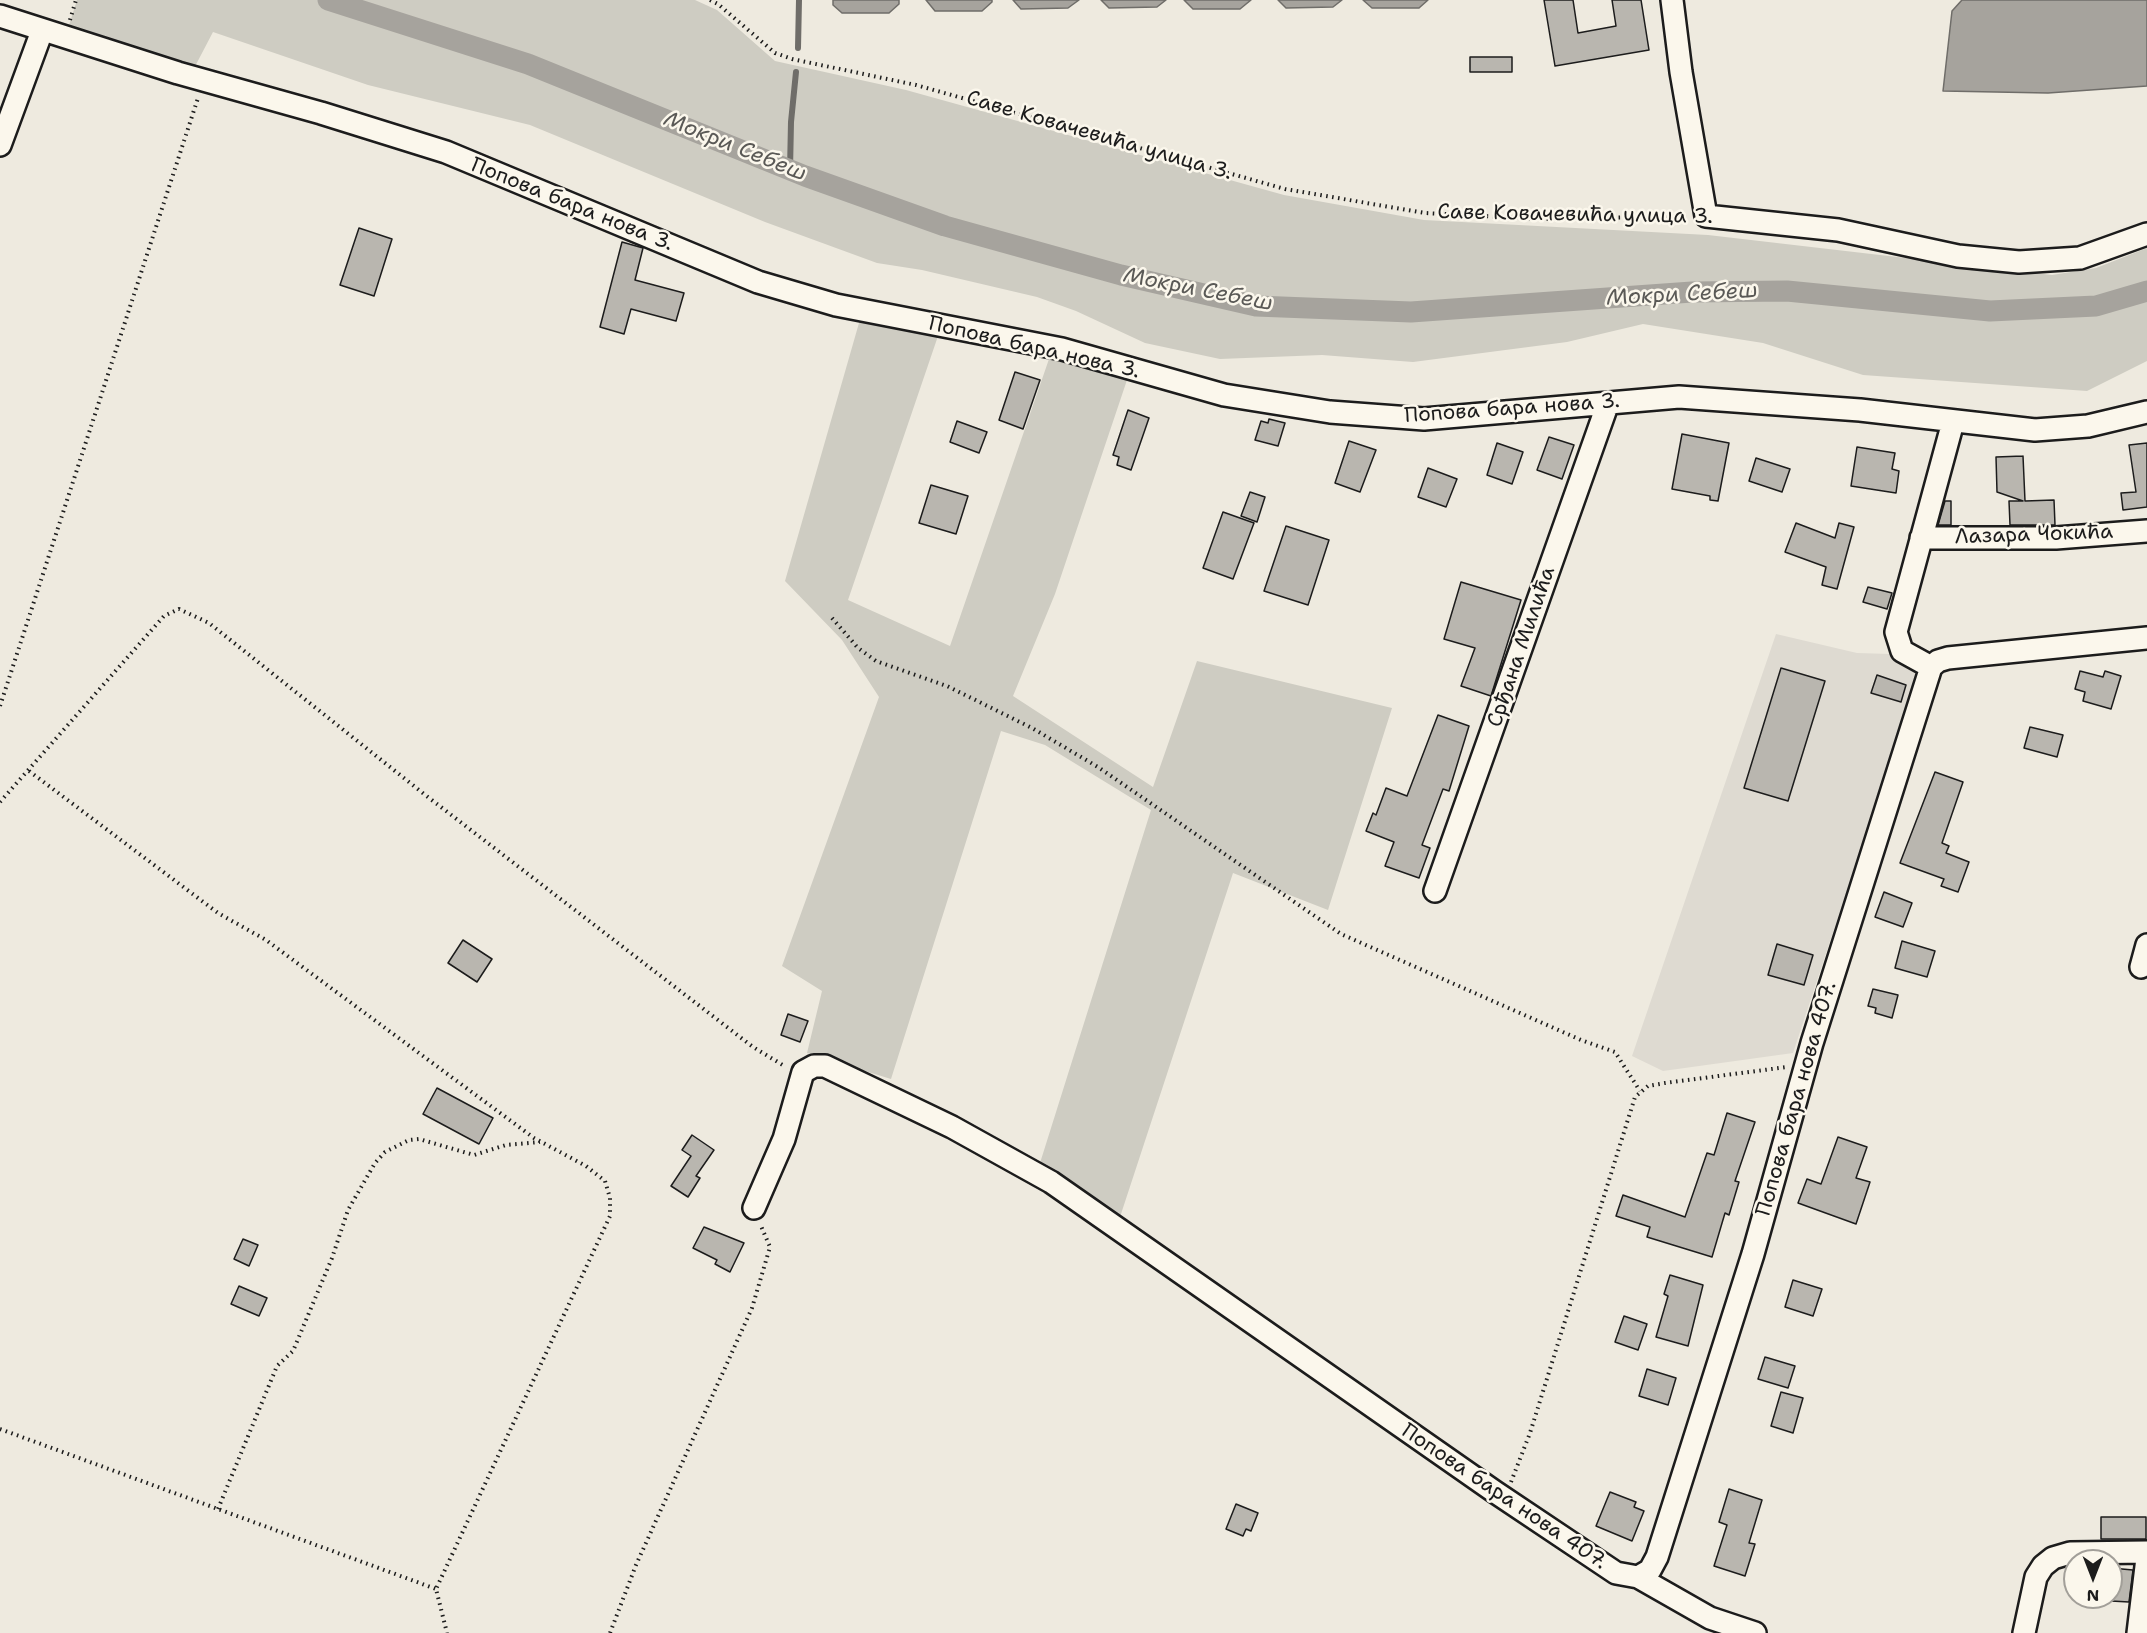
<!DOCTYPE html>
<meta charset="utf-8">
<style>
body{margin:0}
#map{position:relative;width:2147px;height:1633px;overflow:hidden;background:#eeeadf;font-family:"Shantell Sans",sans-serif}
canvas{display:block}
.north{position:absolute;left:2063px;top:1549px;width:60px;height:60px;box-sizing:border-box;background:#fbf7ec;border:2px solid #a29f99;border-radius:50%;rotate:180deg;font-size:16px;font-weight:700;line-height:24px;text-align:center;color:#1c1c1c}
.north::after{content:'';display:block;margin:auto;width:21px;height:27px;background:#1c1c1c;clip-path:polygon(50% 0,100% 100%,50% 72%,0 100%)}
</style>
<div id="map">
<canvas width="2147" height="1633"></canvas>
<div class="north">N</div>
</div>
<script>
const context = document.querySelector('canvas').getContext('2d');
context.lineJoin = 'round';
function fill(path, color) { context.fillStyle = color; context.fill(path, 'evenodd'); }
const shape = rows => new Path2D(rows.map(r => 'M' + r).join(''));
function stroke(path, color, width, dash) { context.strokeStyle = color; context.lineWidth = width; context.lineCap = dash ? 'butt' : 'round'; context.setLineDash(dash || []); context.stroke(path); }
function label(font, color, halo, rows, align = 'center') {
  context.font = font + ' "Shantell Sans",sans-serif'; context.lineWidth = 5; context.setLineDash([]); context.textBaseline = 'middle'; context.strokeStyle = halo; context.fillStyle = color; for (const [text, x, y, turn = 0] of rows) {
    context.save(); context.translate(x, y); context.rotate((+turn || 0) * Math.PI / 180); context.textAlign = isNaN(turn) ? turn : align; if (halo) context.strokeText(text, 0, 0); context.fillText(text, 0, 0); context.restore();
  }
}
const built = shape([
 [1776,634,1857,653,1890,654,1920,670,1793,1053,1663,1071,1632,1056]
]);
const green = shape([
 [77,0,695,0,717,10,775,61,906,90,1284,195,1424,220,1708,235,2052,275,2096,268,2147,248,2147,361,2087,391,1863,375,1763,343,1643,324,1567,342,1413,362,1322,355,1220,359,1145,343,1076,311,1037,297,922,270,877,263,765,222,530,125,368,85,213,32,190,76,65,38],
 [861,316,938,336,848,600,950,646,1049,359,1127,380,1055,594,1013,696,1153,787,1197,661,1392,708,1328,910,1233,873,1120,1217,1040,1163,1151,810,1045,745,1001,731,891,1079,807,1053,822,991,782,966,879,697,842,640,785,581]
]);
const water = shape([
 [833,0,899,0,899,4,889,13,842,13,833,5,833,0],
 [926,0,992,0,992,2,982,11,935,11,926,0],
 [1013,0,1079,0,1068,8,1021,9,1013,0],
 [1101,0,1166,0,1157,7,1109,8,1101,0],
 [1184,0,1251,0,1240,9,1193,9,1184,0],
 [1278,0,1342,0,1333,7,1286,8,1278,0],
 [1363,0,1428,0,1419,8,1372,8,1363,0],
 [1962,0,2147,0,2147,86,2048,93,1943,91,1952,11,1962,0]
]);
const stream = shape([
 [798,48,799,0],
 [790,170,791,122,796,72]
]);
const canal = shape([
 [328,0,528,64,805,176,945,226,1121,275,1256,306,1411,312,1692,292,1787,291,1990,311,2096,306,2147,291]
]);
const building = shape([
 [1544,0,1573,0,1578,33,1616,26,1612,0,1641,0,1649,50,1555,66,1544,0],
 [1470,57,1512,57,1512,72,1470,72,1470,57],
 [359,228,392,239,374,296,340,285,359,228],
 [622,242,643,248,635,280,684,293,676,321,631,309,624,334,600,327,622,242],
 [1015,372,1040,380,1023,429,999,420,1015,372],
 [1128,410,1149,418,1131,470,1117,465,1119,457,1113,455,1128,410],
 [1269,419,1285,423,1278,446,1255,440,1261,421,1268,423,1269,419],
 [957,421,987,432,979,453,950,442,957,421],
 [1682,434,1729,443,1718,501,1710,500,1710,496,1672,489,1682,434],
 [1549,437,1574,445,1562,479,1537,470,1549,437],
 [1349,441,1376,450,1360,492,1335,483,1349,441],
 [1497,443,1523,452,1512,484,1487,475,1497,443],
 [2147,443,2147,507,2123,510,2121,493,2136,492,2129,445,2147,443],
 [1857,447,1895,453,1892,469,1899,471,1896,493,1851,486,1857,447],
 [2023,456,2025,501,2054,500,2055,525,2010,525,2009,501,2023,501,1997,492,1996,457,2023,456],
 [1756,458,1790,469,1782,492,1749,481,1756,458],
 [1428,468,1457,479,1446,507,1418,497,1428,468],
 [931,485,968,496,956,534,919,523,931,485],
 [1250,492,1265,497,1257,522,1241,516,1250,492],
 [1945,501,1951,501,1951,525,1938,525,1945,501],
 [1223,512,1254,523,1233,579,1203,568,1223,512],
 [1796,523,1835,538,1839,523,1854,527,1837,589,1822,585,1826,567,1785,552,1796,523],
 [1286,526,1329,540,1308,605,1264,591,1286,526],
 [1461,582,1521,600,1491,696,1461,686,1475,648,1444,639,1461,582],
 [1868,587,1892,593,1887,609,1863,602,1868,587],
 [1781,668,1825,681,1788,801,1744,788,1781,668],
 [2080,671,2103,677,2105,671,2121,676,2111,709,2083,701,2085,692,2075,689,2080,671],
 [1877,675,1906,685,1901,702,1871,693,1877,675],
 [1438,715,1469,726,1449,791,1443,789,1422,845,1430,848,1419,878,1385,866,1394,842,1366,831,1373,813,1376,815,1386,788,1407,796,1438,715],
 [2030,727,2063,735,2057,757,2024,748,2030,727],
 [1935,772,1963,782,1942,843,1949,846,1946,853,1969,862,1958,892,1941,886,1944,879,1900,863,1935,772],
 [1884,892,1912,903,1903,927,1875,917,1884,892],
 [463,940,492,959,477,982,448,963,463,940],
 [1902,941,1935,951,1927,977,1895,968,1902,941],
 [1777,944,1813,955,1804,985,1768,975,1777,944],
 [1873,989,1898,995,1892,1018,1875,1013,1876,1008,1868,1006,1873,989],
 [788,1014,808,1021,800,1042,781,1035,788,1014],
 [437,1088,493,1118,479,1144,423,1114,437,1088],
 [1727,1113,1755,1122,1735,1181,1739,1182,1729,1215,1725,1213,1712,1257,1647,1237,1650,1227,1616,1216,1623,1195,1685,1217,1707,1153,1714,1155,1727,1113],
 [692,1135,714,1150,696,1176,700,1178,688,1197,671,1186,691,1156,682,1150,692,1135],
 [1838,1137,1867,1147,1856,1178,1870,1182,1856,1224,1798,1203,1807,1179,1821,1184,1838,1137],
 [704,1227,744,1243,730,1272,715,1264,717,1260,693,1248,704,1227],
 [243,1239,258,1245,249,1266,234,1259,243,1239],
 [1670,1275,1703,1285,1688,1346,1656,1337,1668,1296,1664,1294,1670,1275],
 [1793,1280,1822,1289,1813,1316,1785,1307,1793,1280],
 [239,1286,267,1298,259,1316,231,1304,239,1286],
 [1624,1316,1647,1324,1638,1350,1615,1342,1624,1316],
 [1765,1357,1795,1366,1788,1388,1758,1379,1765,1357],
 [1647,1369,1676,1378,1668,1405,1639,1396,1647,1369],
 [1781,1392,1803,1398,1793,1433,1771,1426,1781,1392],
 [1729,1489,1762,1500,1749,1543,1755,1544,1745,1576,1714,1566,1727,1525,1719,1522,1729,1489],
 [1610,1492,1636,1502,1634,1507,1644,1511,1632,1541,1596,1526,1610,1492],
 [1236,1504,1258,1513,1251,1531,1246,1529,1243,1536,1226,1529,1236,1504],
 [2101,1517,2146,1517,2146,1539,2101,1539,2101,1517],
 [2111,1568,2133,1570,2129,1602,2111,1601,2111,1568]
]);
const path = shape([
 [710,0,718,4,775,53,792,59,916,85,1285,189,1425,213,1542,219,1687,216],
 [70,20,76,0],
 [832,618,858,648,876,661,947,686,1032,728,1098,767,1341,934,1581,1040,1615,1052,1640,1091],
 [0,706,198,98],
 [29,771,218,913,266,940,534,1138,586,1166,605,1181,610,1198,610,1216,436,1589,447,1633],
 [0,802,164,616,179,609,209,623,424,794,753,1047,786,1067],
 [0,1429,436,1589],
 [1511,1482,1530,1433,1635,1097,1648,1086,1665,1083,1787,1067],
 [218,1509,277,1366,293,1351,332,1258,348,1210,375,1163,385,1152,409,1140,419,1139,474,1155,506,1145,540,1142],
 [610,1633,636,1565,752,1308,770,1247,761,1226]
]);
const minor = shape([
 [1672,0,1681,72,1706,216,1838,230,1958,256,2019,262,2080,258,2147,234],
 [0,16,178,73,321,113,446,152,758,282,836,305,1062,349,1224,395,1330,412,1424,419,1679,397,1860,410,2035,430,2088,426,2147,412],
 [0,145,42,31],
 [1921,538,2056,538,2147,531],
 [1931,667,1902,651,1896,632,1953,422],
 [1435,891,1608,403],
 [2141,967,2147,945],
 [754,1208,784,1139,803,1072,814,1066,825,1066,952,1127,1051,1182,1495,1492,1616,1573,1638,1577,1650,1570,1657,1557,1753,1254,1812,1043,1931,667,1938,661,1948,658,2147,638],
 [1638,1577,1710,1618,1755,1633],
 [2024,1633,2036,1577,2043,1566,2053,1558,2070,1553,2147,1552],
 [2138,1633,2147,1558]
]);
const streetNames = [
 ["Саве Ковачевића улица 3.",1099,136,16],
 ["Попова бара нова 3.",572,205,22],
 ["Саве Ковачевића улица 3.",1575,215,1],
 ["Попова бара нова 3.",1034,348,13],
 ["Попова бара нова 3.",1512,409,-4],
 ["Лазара Чокића",2034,535,-2],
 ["Срђана Милића",1522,647,-71],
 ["Попова бара нова 407.",1797,1099,-74],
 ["Попова бара нова 407.",1504,1497,34]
];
const waterNames = [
 ["Мокри Себеш",735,147,22],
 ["Мокри Себеш",1198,290,11],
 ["Мокри Себеш",1682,295,-3]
];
fill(built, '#dedad1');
fill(green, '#ceccc2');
fill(water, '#a6a39d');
stroke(water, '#6f6d69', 1.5);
stroke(stream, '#6f6d69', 6);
stroke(canal, '#a6a39d', 21);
fill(building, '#b9b6af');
stroke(building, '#1c1c1c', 1.5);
stroke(minor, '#1c1c1c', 26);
stroke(path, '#1c1c1c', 4, [1.5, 4.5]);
stroke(minor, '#fbf7ec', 21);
label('21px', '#1c1c1c', '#fbf7ec', streetNames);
label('italic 22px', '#5a5956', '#fbf7ec', waterNames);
</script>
